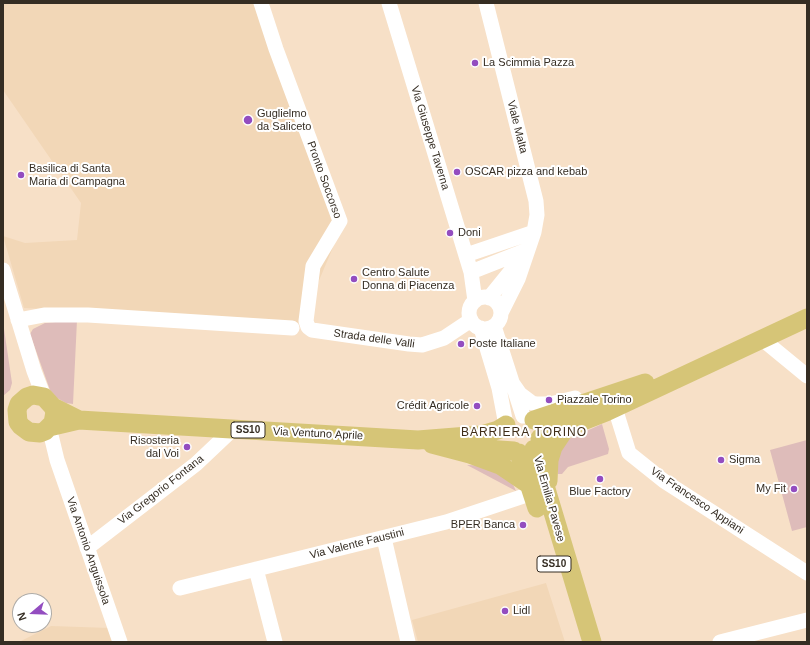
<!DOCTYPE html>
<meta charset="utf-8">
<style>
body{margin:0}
#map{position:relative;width:810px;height:645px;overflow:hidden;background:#f7e0c7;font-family:Helvetica,sans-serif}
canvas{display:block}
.frame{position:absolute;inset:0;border:4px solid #352d23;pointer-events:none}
.north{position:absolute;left:12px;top:593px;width:40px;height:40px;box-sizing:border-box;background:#fff;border:1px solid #aeaba7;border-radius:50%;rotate:251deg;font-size:11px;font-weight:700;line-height:16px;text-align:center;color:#352d23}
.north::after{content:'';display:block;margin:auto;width:14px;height:18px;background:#934dc0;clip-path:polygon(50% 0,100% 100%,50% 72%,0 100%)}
</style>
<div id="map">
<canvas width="810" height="645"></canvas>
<div class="frame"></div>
<div class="north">N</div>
</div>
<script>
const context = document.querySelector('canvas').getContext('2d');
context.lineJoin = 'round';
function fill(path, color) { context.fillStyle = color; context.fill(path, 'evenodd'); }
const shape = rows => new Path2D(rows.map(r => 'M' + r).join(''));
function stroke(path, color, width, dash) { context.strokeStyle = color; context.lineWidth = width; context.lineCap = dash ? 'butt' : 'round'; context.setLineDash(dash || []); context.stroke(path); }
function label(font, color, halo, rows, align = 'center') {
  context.font = font + ' Helvetica,sans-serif'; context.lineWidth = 4; context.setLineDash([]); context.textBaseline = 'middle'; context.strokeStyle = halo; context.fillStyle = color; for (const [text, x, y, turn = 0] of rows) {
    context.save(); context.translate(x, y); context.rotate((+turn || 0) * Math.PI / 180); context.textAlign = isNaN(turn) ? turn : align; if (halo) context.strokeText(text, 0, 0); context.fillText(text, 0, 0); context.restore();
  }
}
const built = shape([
 [3,3,269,3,276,31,345,219,301,323,24,308,3,236,25,243,77,240,81,203,3,90],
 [546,583,565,642,418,642,412,620],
 [51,626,110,628,115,642,19,642]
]);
const green = shape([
 [77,320,73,404,66,403,57,398,50,390,30,334,33,329,45,323],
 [3,322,12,383,10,390,3,396],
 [602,424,609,449,608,454,568,467,562,474,558,474,558,449,562,442],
 [807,440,807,527,792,531,770,450],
 [467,465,494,466,511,480,516,491]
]);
const minor = shape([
 [261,3,276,49,340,221,313,266,306,321,308,327,312,330,409,344,422,345,444,338,471,320],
 [389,3,471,272,475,301],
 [486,3,536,201,537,215,534,232,518,279,501,313],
 [466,255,534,232],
 [3,270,34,371,44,397],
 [471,272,527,250],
 '469 313a16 16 0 1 1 32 0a16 16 0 1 1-32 0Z',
 [489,298,519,261],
 [18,320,44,315,88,315,292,328],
 [494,326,523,416],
 [481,328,499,388,506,425],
 [762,339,807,376],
 [513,384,520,394,532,403,537,404,550,404,575,398],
 [615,408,629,453,664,481,807,573],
 [49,427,57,460,120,642],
 [384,538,408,642],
 [87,548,196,464,233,429],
 [256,569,275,642],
 [180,588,446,522,533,493],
 [720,642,807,620]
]);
const major = shape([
 [53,407,55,412,53,423,45,431,40,433,29,432,21,426,18,422,17,410,19,404,27,397,33,395,44,397,53,407,79,420],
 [534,420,645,383],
 [49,427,79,420,418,440,481,435,498,430,506,425],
 [540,438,606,412,807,318],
 [432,444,470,454,500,465,531,486],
 [471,448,514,451],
 [534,449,592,642],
 [519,453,537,508],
 [548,481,549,460,553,447,565,429]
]);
const markers = [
 [475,63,4,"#934dc0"],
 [248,120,5,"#934dc0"],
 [457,172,4,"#934dc0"],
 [21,175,4,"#934dc0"],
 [450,233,4,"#934dc0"],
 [354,279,4,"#934dc0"],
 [461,344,4,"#934dc0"],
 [549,400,4,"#934dc0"],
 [477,406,4,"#934dc0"],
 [187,447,4,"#934dc0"],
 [721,460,4,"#934dc0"],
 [600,479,4,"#934dc0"],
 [794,489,4,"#934dc0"],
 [523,525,4,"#934dc0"],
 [505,611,4,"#934dc0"]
];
const shields = [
 [248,430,34],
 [554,564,34]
];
const shieldNames = [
 ["SS10",248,430],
 ["SS10",554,564]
];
const poiNames = [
 ["La Scimmia Pazza",483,63],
 ["Guglielmo",257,114],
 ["da Saliceto",257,127],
 ["Basilica di Santa",29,169],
 ["Maria di Campagna",29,182],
 ["OSCAR pizza and kebab",465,172],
 ["Doni",458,233],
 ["Centro Salute",362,273],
 ["Donna di Piacenza",362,286],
 ["Poste Italiane",469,344],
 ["Piazzale Torino",557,400],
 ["Crédit Agricole",469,406,"right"],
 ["Risosteria",179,441,"right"],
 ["dal Voi",179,454,"right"],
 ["Sigma",729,460],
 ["My Fit",786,489,"right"],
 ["Blue Factory",600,492,"center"],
 ["BPER Banca",515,525,"right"],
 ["Lidl",513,611]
];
const streetNames = [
 ["Viale Malta",517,127,76],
 ["Via Giuseppe Taverna",430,138,73],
 ["Pronto Soccorso",324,180,70],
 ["Strada delle Valli",374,339,8],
 ["Via Ventuno Aprile",318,434,3],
 ["Via Gregorio Fontana",161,490,-38],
 ["Via Emilia Pavese",549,499,74],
 ["Via Francesco Appiani",697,501,34],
 ["Via Valente Faustini",357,544,-14],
 ["Via Antonio Anguissola",88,551,71]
];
const neighbourhoodNames = [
 ["BARRIERA TORINO",524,433]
];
fill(built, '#f2d7b7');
fill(green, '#debcba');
stroke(minor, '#fff', 15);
stroke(major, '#d6c577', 19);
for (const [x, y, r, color] of markers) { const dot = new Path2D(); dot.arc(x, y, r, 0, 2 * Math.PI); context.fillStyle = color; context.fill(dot); stroke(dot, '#fff', 1.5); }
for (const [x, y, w] of shields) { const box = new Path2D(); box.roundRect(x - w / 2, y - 8, w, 16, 3); context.fillStyle = '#fff'; context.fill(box); stroke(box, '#352d23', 1); }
label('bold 10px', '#352d23', null, shieldNames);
label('11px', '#352d23', '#fff', poiNames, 'left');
label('11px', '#352d23', '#fff', streetNames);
context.letterSpacing = '1px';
label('12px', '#3f2d18', '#fff', neighbourhoodNames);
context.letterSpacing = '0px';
</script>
